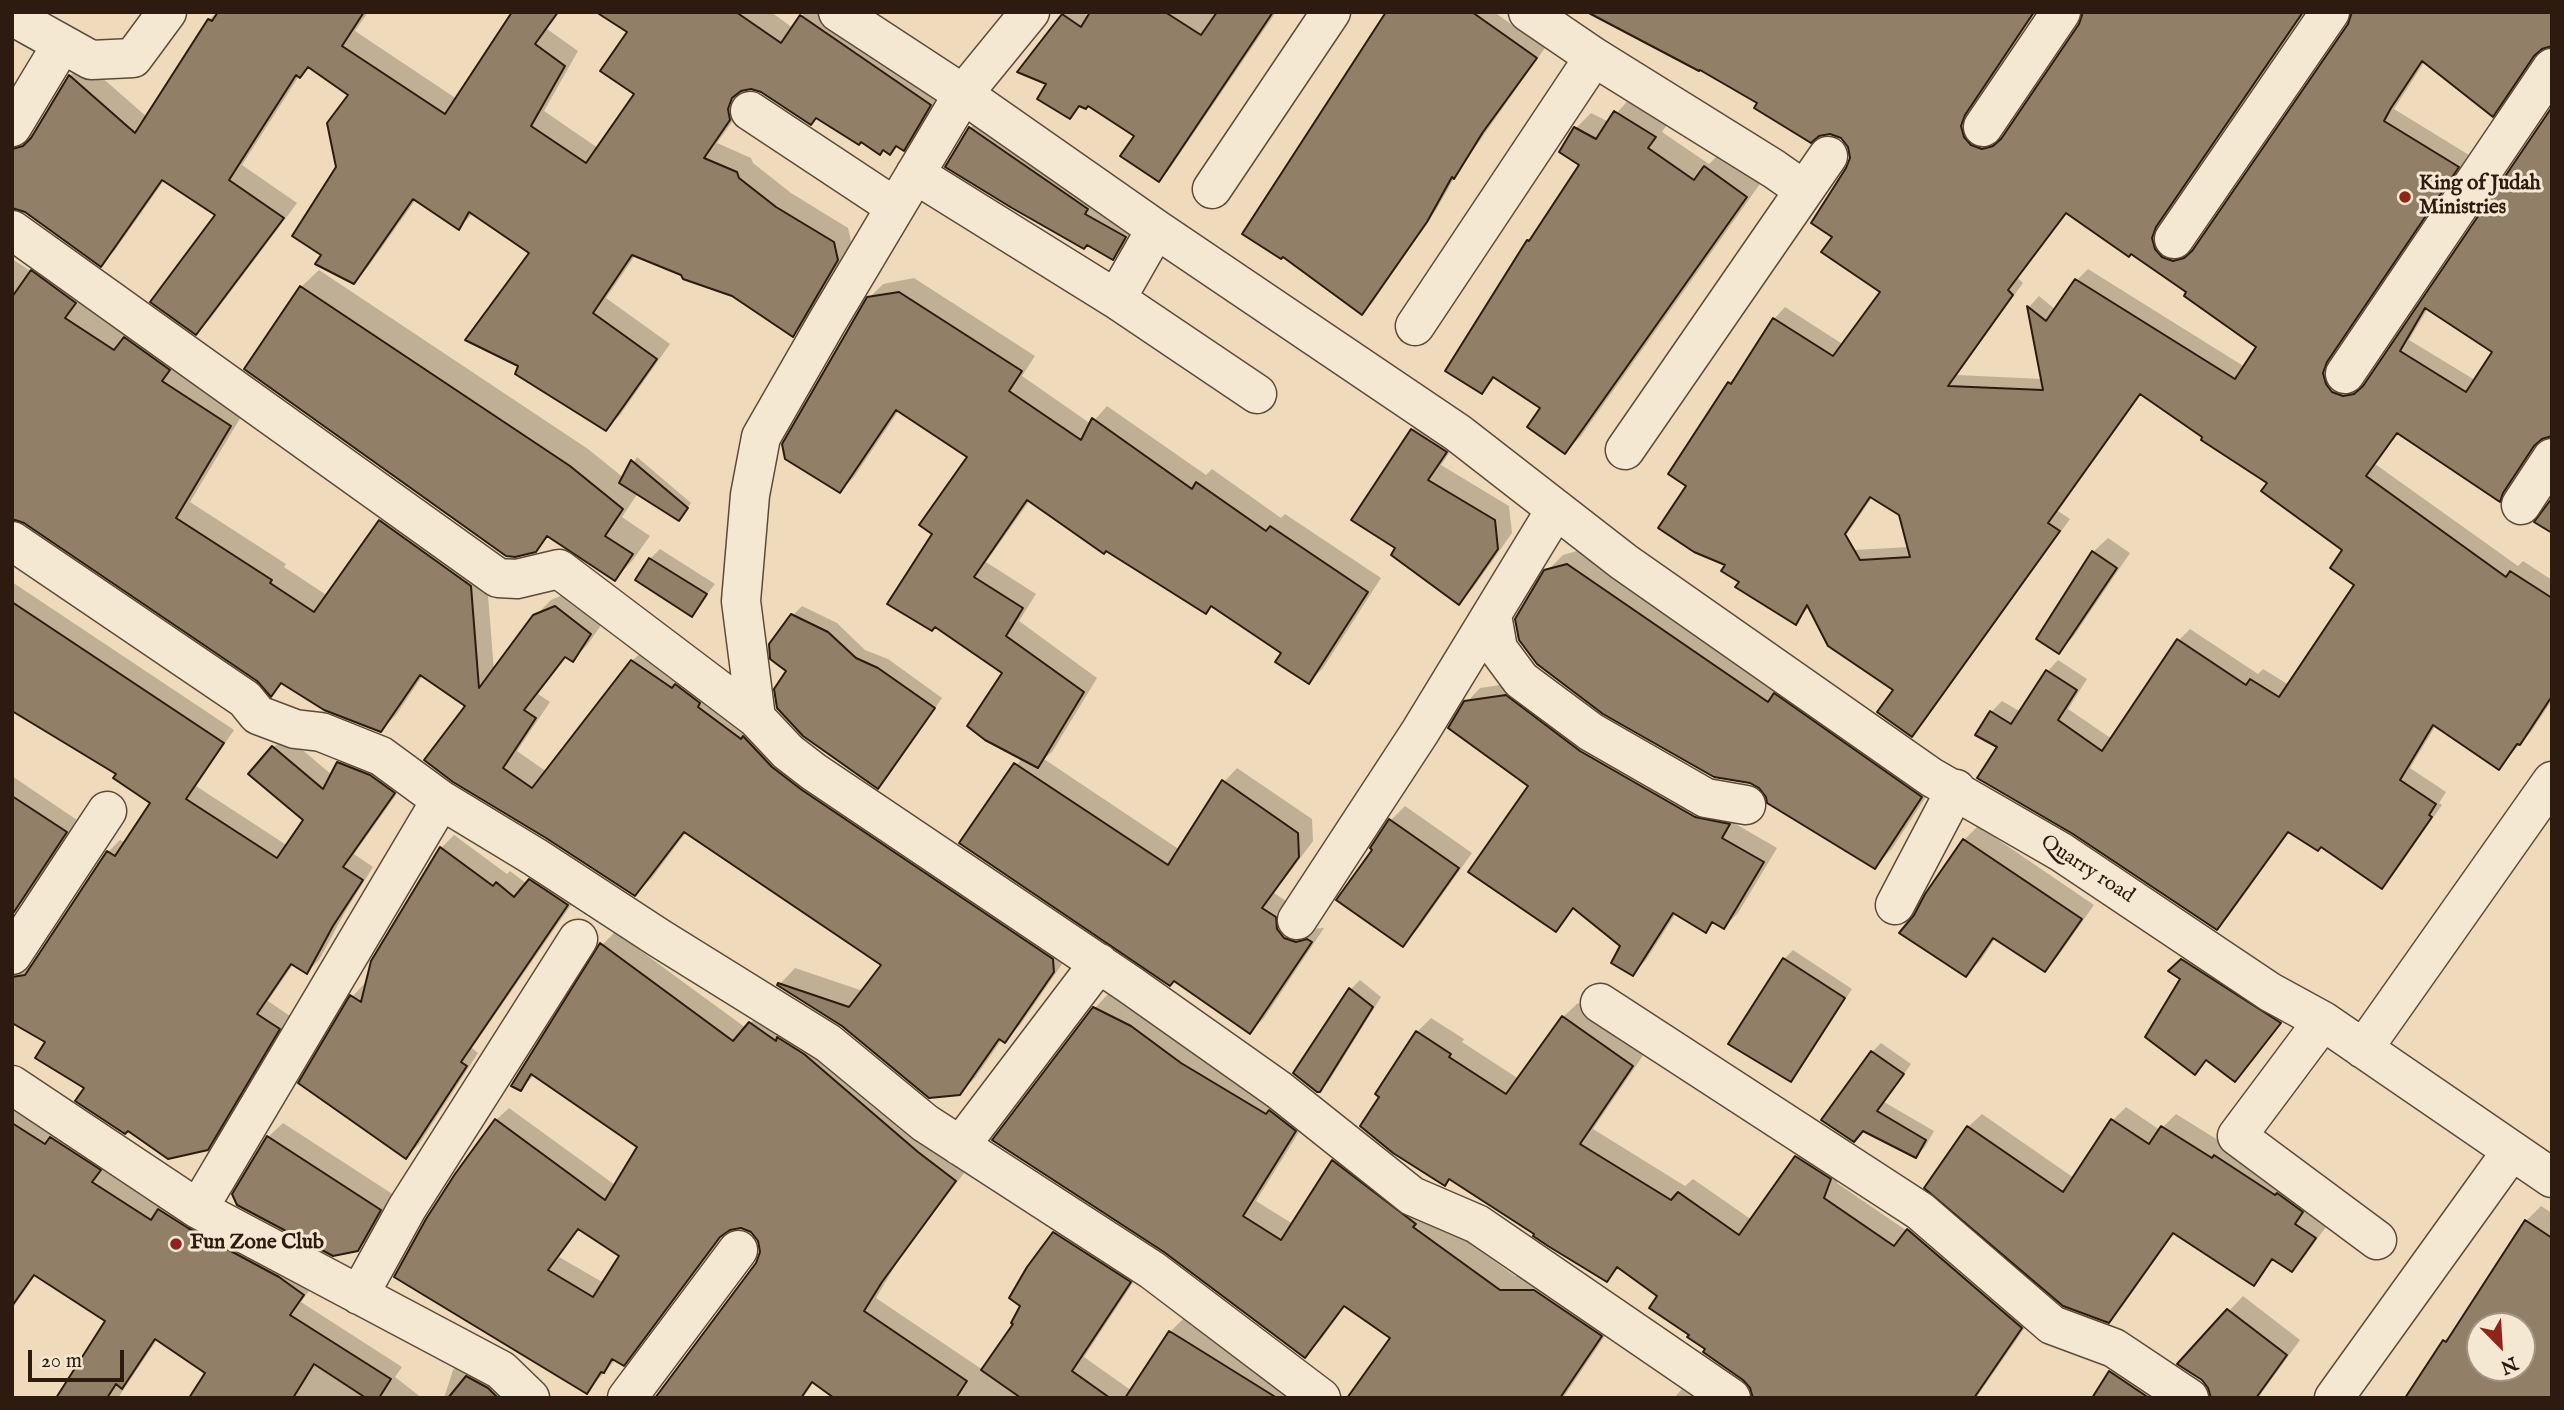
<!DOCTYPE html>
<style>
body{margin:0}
#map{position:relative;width:2564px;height:1410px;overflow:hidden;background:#efdbbb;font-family:"IM FELL English",serif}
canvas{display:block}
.frame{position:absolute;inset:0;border:14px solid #2c1b0e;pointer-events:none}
.north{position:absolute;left:2466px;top:1312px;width:70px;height:70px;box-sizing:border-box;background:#f5e8d3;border:2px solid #a59684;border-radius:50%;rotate:156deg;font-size:19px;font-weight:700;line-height:28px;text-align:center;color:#2c1b0e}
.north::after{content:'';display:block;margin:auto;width:24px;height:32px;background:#8f2418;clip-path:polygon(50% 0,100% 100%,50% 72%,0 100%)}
.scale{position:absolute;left:28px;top:1350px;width:96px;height:32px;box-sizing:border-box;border:4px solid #2c1b0e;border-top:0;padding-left:9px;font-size:21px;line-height:24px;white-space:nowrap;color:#2c1b0e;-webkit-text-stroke:5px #f5e8d3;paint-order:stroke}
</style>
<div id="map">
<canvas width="2564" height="1410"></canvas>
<div class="frame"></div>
<div class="north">N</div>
<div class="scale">20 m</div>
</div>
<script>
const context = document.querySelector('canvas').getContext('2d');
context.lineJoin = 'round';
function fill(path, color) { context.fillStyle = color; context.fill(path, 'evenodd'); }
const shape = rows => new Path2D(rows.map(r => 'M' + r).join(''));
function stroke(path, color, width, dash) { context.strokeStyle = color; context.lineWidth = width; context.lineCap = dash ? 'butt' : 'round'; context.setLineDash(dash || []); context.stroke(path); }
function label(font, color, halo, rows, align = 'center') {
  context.font = font + ' "IM FELL English",serif'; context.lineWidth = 6; context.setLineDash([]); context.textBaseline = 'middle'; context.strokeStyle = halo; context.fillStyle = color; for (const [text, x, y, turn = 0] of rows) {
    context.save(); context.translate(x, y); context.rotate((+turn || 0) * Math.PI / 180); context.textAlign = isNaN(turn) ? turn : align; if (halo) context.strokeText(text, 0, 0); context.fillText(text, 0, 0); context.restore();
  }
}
const shadow = shape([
 [217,12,368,12,355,31,457,99,515,12,560,12,547,29,578,51,544,111,598,148,636,94,629,31,599,12,771,12,793,28,805,12,830,12,944,90,918,134,904,148,898,145,890,153,762,91,751,87,744,89,742,94,744,105,717,143,751,158,753,163,791,193,848,228,852,245,807,321,793,335,733,295,636,254,606,298,670,344,620,415,606,429,531,253,473,213,459,228,416,199,368,267,354,282,324,254,350,94,309,66,299,76,242,165,297,203,210,319,196,333,217,214,165,179,115,250,101,265,12,151,28,135,36,133,70,76,84,62,147,117,209,20],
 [1066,12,1082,12,1089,17,1092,12,1276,12,1168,171,1159,180,1137,135,1088,104,1081,105,1070,117,1048,83,1020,71],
 [1387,12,1494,12,1545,48,1457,173,1436,210,1372,303,1362,313,1283,255],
 [1601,12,2036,12,1976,102,1972,114,1994,138,2005,136,2081,25,2084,12,2305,12,2167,214,2163,224,2184,250,2196,248,2350,25,2541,48,2504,103,2492,114,2425,61,2394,109,2469,155,2337,349,2334,361,2355,385,2367,383,2552,111,2542,437,2513,480,2510,488,2500,499,2399,432,2375,464,2518,566,2523,561,2552,580,2552,700,2531,732,2499,767,2436,725,2410,768,2446,792,2439,803,2442,805,2393,875,2382,886,2321,846,2290,831,2228,917,2217,928,1999,747,1991,712,2002,701,2021,712,2047,672,2058,660,2087,679,2068,709,2112,739,2179,640,2190,629,2258,674,2263,669,2289,685,2357,585,2345,550,2269,483,2142,393,2058,511,2070,519,1923,723,1911,734,1895,690,1810,606,1795,623,1741,581,1728,564,1689,486,1729,383,1741,371,1774,319,1785,307,1844,345,1883,291,1834,236,1852,157,1849,145,1841,136,1760,103],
 [2068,212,2189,292,2258,347,2245,367,2088,269,2076,281,2056,310,2039,296,2029,307,2042,379,1957,375,2023,283,2018,278],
 [2428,308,2495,351,2475,380,2409,340],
 [1873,496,1900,513,1909,547,1835,551],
 [1631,97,1670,120,1662,132,1709,164,1721,152,1762,181,1581,436,1565,452,1543,407,1496,377,1482,392,1528,241,1538,231,1581,165,1575,129,1591,113,1609,122],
 [982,116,1137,224,1125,245,1113,258,970,128],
 [48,256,90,286,79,302,245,410,190,502,286,564,284,567,328,596,380,521,396,505,486,570,494,671,535,616,551,600,572,591,606,618,588,644,573,660,567,656,538,694,550,702,517,751,547,772,632,661,648,646,1069,954,1020,1025,1005,1041,1002,1039,975,1078,959,1094,843,1025,780,984,795,968,863,991,883,965,687,831,651,879,635,894,454,780,467,706,423,675,396,715,381,730,283,683,271,694,258,680,25,521,12,518,12,259,32,272],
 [319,270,588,449,624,478,637,457,691,503,683,514,638,493,622,517,650,536,632,561,615,579,550,535,535,550,301,287],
 [914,278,1035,356,1022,376,1091,424,1107,406,1206,475,1212,469,1281,518,1285,514,1381,578,1323,668,1309,682,1283,653,1212,605,1206,612,1030,500,986,562,1036,594,1019,621,1097,678,1052,752,1044,759,1180,850,1224,782,1237,768,1312,819,1313,841,1274,893,1289,903,1311,929,1324,928,1264,1018,1250,1032,1175,979,961,842,1022,758,1004,672,935,534,969,456,899,410,854,477,840,491,869,298,883,284],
 [1427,415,1460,437,1441,465,1509,506,1512,533,1473,588,1458,603,1398,548,1354,519,1412,430],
 [2108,538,2130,553,2073,637,2058,652,2093,552],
 [660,549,715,584,691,615,637,580,650,559],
 [1584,549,1937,780,1891,850,1874,867,1768,796,1546,572,1563,555],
 [12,582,234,730,196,786,288,846,305,820,274,747,286,736,332,775,339,763,351,751,406,781,354,854,373,867,345,912,319,960,307,972,294,963,268,1001,290,1016,219,1136,207,1148,87,1088,47,1041,12,1021,12,962,24,965,34,964,108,852,120,840,126,843,153,803,118,774,12,709],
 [802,606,837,623,865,650,888,659,942,698,887,778,878,787,793,615],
 [1520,682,1742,811,1734,823,1777,848,1738,913,1724,927,1714,922,1705,930,1676,913,1646,960,1633,973,1622,946,1575,907,1555,930,1531,785,1466,703,1480,688],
 [12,776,77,820,26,898,14,910,12,908],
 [1405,806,1472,853,1417,930,1402,945,1372,848,1391,820],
 [1978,826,2094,905,2058,956,2045,970,1996,937,1980,961,1966,975,1916,916,1964,840],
 [454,835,507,874,510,871,527,884,543,867,580,892,472,1048,478,1053,419,1144,406,1157,352,997,364,984,367,985,372,962,441,848],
 [615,932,746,1028,763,1010,968,1168,902,1254,876,1298,983,1370,1016,1324,1054,1233,1067,1220,1142,1269,1084,1357,1132,1391,1170,1332,1183,1319,1291,1386,1291,1398,837,1398,814,1381,803,1398,657,1398,757,1264,761,1254,760,1241,752,1231,740,1226,728,1229,636,1351,623,1364,616,1359,587,1392,496,1120,509,1108,615,1185,639,1146,535,1074,521,1089,602,945],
 [580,1228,621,1256,604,1283,559,1257],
 [1793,950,1852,989,1799,1071,1791,1080,1730,1043,1784,959],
 [2192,950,2289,1013,2235,1080,2208,1058,2195,1073,2182,978,2171,971],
 [1360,980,1381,997,1329,1081,1320,1090,1295,1073,1351,989],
 [1108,994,1145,1012,1309,1116,1256,1201,1293,1224,1333,1161,1348,1147,1426,1212,1515,1276,1549,1276,1615,1321,1563,1398,1350,1398,1393,1338,1346,1305,1319,1342,1305,1356,1094,1009],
 [1578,1003,1646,1051,1593,1129,1685,1186,1693,1179,1752,1220,1797,1157,1811,1143,1844,1165,1837,1183,1907,1231,1922,1216,2035,1313,1976,1398,1754,1398,1753,1388,1691,1334,1659,1296,1620,1267,1606,1280,1536,1233,1381,1096,1417,1032,1431,1018,1464,1039,1462,1042,1519,1079,1563,1017],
 [1881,1043,1911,1064,1884,1102,1934,1131,1925,1147,1916,1156,1864,1129,1872,1052],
 [12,1103,111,1158,103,1170,162,1208,315,1282,301,1302,402,1367,395,1377,422,1398,191,1398,207,1373,158,1338,118,1398,58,1398,107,1321,36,1274,12,1309],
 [2126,1107,2160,1130,2176,1114,2226,1145,2328,1224,2305,1256,2292,1270,2275,1258,2254,1283,2175,1232,2122,1307,2108,1321,1968,1127,1982,1114,2074,1178,2113,1120],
 [283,1123,394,1195,372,1235,357,1250,268,1137],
 [2541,1206,2552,1213,2552,1398,2481,1398,2444,1341,2457,1328,2526,1221],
 [2480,1326,2522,1326,2522,1368,2480,1368],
 [2243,1296,2300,1340,2258,1398,2212,1398,2210,1388,2202,1378,2180,1363],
 [465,1358,514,1398,444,1398,453,1370],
 [2125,1358,2184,1398,2094,1398,2110,1372],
 [1694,1375,1726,1398,1674,1398]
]);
const building = shape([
 [218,12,364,12,342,46,445,114,512,12,558,12,535,44,565,66,531,126,586,163,634,94,600,71,627,32,596,12,736,12,781,43,800,15,931,105,904,151,896,146,890,155,883,150,880,155,861,142,859,145,816,118,811,125,761,92,751,89,741,91,732,98,728,109,730,120,704,158,737,172,739,178,776,207,834,242,838,260,793,337,732,296,683,279,681,275,632,255,593,313,657,359,606,431,515,374,518,366,465,340,529,253,469,212,459,230,413,199,354,284,315,264,321,255,292,236,336,167,327,123,348,95,308,67,300,78,296,75,229,180,284,218,196,335,150,302,215,215,162,180,101,267,25,212,12,208,12,149,23,146,31,138,69,75,135,133,208,19,212,21,218,12],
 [1090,12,1165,12,1201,35,1217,12,1273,12,1159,182,1120,156,1134,136,1088,106,1086,109,1079,106,1070,119,1037,99,1046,84,1017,72,1062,14,1081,27,1090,12],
 [1386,12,1472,12,1537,58,1483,132,1454,179,1452,177,1427,222,1362,315,1283,257,1281,259,1242,234,1386,12],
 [1587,12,2034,12,1965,115,1961,126,1964,137,1971,145,1982,149,1993,146,2001,139,2079,24,2083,12,2303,12,2156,227,2152,238,2155,249,2162,257,2173,261,2184,258,2192,251,2348,24,2352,12,2552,12,2552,46,2542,49,2534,56,2493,117,2422,61,2391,108,2384,121,2459,167,2327,362,2323,373,2326,384,2332,392,2343,396,2354,394,2363,386,2552,107,2552,436,2542,439,2534,446,2503,493,2500,502,2397,433,2366,476,2506,577,2510,571,2552,598,2552,696,2520,745,2517,744,2499,770,2433,725,2400,780,2436,804,2429,815,2432,817,2382,889,2321,847,2318,851,2288,832,2217,930,2073,834,1977,778,1997,747,1975,735,1990,711,2011,724,2046,670,2077,690,2058,720,2102,751,2177,639,2246,685,2250,679,2279,697,2354,585,2330,568,2342,550,2261,491,2267,483,2201,440,2202,437,2140,394,2048,523,2060,531,1912,737,1877,712,1893,690,1828,646,1807,605,1796,625,1735,587,1739,582,1721,571,1725,565,1694,552,1658,528,1686,486,1668,474,1728,382,1731,384,1773,318,1833,356,1880,292,1821,252,1832,237,1811,223,1846,168,1850,158,1848,147,1841,138,1830,134,1819,136,1811,143,1754,108,1757,103,1700,70,1699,71,1587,12],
 [2066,213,2129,257,2131,254,2186,292,2184,296,2256,347,2235,379,2075,279,2046,321,2027,306,2043,390,1948,386,2013,295,2008,290,2066,213],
 [2425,308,2492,352,2466,392,2400,351,2425,308],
 [1870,497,1899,515,1910,557,1860,560,1845,534,1870,497],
 [1614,111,1656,137,1648,148,1694,180,1704,166,1747,197,1565,454,1527,427,1540,408,1493,377,1482,394,1445,371,1527,240,1529,241,1579,165,1559,152,1574,127,1596,139,1614,111],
 [969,127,1088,209,1085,214,1126,237,1113,260,1087,245,1084,249,1012,208,945,167,969,127],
 [31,270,76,303,65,318,114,350,124,337,170,370,162,381,231,426,176,518,272,580,270,583,314,612,379,520,471,586,479,688,533,615,555,606,591,634,573,662,565,657,524,710,536,718,503,768,532,788,631,660,672,688,675,684,700,703,698,707,741,739,743,736,772,767,802,790,1053,959,1054,972,1005,1043,999,1039,960,1095,929,1098,842,1026,777,985,778,983,849,1007,881,965,684,832,635,896,546,838,453,782,424,760,465,706,420,675,381,732,324,710,281,683,271,697,257,681,24,523,12,519,12,297,31,270],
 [300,286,570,466,623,509,605,536,633,554,615,581,547,536,536,552,515,557,506,556,244,369,300,286],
 [899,292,1022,371,1009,391,1081,440,1092,418,1192,489,1196,482,1266,531,1270,526,1368,592,1309,684,1275,662,1281,653,1211,606,1206,614,1106,551,1104,554,1027,500,974,577,1023,608,1006,636,1084,692,1038,768,985,740,967,726,1002,673,935,627,932,631,887,604,932,534,919,525,967,457,896,410,840,493,785,459,782,444,867,297,899,292],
 [1411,429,1447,452,1428,480,1495,520,1498,549,1459,605,1391,555,1395,548,1351,520,1411,429],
 [631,460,688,508,679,521,619,483,631,460],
 [2552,498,2552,533,2534,522,2552,498],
 [2092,551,2117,568,2059,654,2036,639,2092,551],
 [649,558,707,594,692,617,635,580,649,558],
 [1567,564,1768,702,1774,693,1922,797,1875,869,1767,803,1766,797,1759,788,1750,783,1714,777,1603,714,1537,664,1519,640,1515,619,1544,570,1567,564],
 [12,602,224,743,186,799,277,858,303,820,248,774,272,746,323,789,337,762,370,775,395,793,343,867,363,880,333,926,307,974,291,964,257,1014,280,1029,208,1150,168,1159,128,1131,125,1134,75,1101,84,1088,35,1058,45,1042,12,1023,12,977,25,975,107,851,115,856,150,803,113,778,116,774,12,711,12,602],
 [791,614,828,632,856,658,878,668,935,708,878,789,803,736,777,708,774,689,786,671,770,659,769,644,791,614],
 [1506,695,1580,751,1695,817,1730,824,1722,838,1764,862,1724,929,1712,922,1706,933,1673,913,1633,976,1611,963,1620,946,1573,908,1556,932,1468,872,1528,786,1448,728,1464,701,1506,695],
 [1014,763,1168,865,1222,780,1298,833,1299,857,1262,908,1276,917,1277,929,1284,938,1296,942,1307,939,1312,942,1250,1034,1174,981,1170,986,959,843,1014,763],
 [12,796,67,832,14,912,12,910,12,796],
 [1389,819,1459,868,1403,947,1336,900,1372,850,1370,848,1389,819],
 [1963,839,2082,919,2045,972,1993,938,1966,977,1899,933,1914,915,1925,894,1963,839],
 [440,847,493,886,496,882,514,897,529,879,568,905,461,1062,467,1066,406,1159,298,1083,350,995,361,1002,371,961,440,847],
 [600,943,733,1041,749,1022,776,1041,777,1037,804,1054,918,1152,956,1181,882,1282,864,1311,967,1381,956,1398,834,1398,812,1382,801,1398,655,1398,756,1263,760,1252,758,1241,751,1232,741,1228,730,1230,720,1237,624,1366,612,1359,604,1373,601,1372,587,1394,394,1277,426,1219,455,1174,495,1119,605,1200,637,1147,531,1074,521,1091,511,1086,600,943],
 [578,1229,619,1256,593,1297,548,1270,578,1229],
 [1783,958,1845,998,1791,1082,1728,1044,1783,958],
 [2181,959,2281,1023,2235,1082,2206,1060,2195,1075,2145,1037,2180,979,2168,971,2181,959],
 [1349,988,1373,1007,1320,1092,1317,1092,1293,1073,1349,988],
 [1093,1007,1131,1026,1181,1063,1266,1114,1269,1110,1296,1131,1243,1216,1281,1240,1332,1160,1416,1224,1413,1227,1500,1290,1534,1290,1602,1336,1560,1398,1347,1398,1390,1338,1344,1306,1305,1358,1164,1252,992,1140,1093,1007],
 [1562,1016,1633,1066,1580,1144,1671,1200,1678,1192,1739,1235,1795,1156,1831,1179,1824,1198,1894,1246,1907,1229,2022,1328,1974,1398,1753,1398,1750,1388,1743,1380,1703,1352,1705,1349,1687,1337,1689,1335,1649,1308,1657,1296,1617,1267,1607,1282,1548,1246,1533,1236,1534,1234,1449,1179,1445,1186,1393,1153,1360,1126,1379,1097,1375,1094,1416,1031,1451,1054,1449,1057,1506,1094,1562,1016],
 [1871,1051,1904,1074,1877,1111,1926,1140,1916,1158,1863,1131,1854,1142,1821,1120,1871,1051],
 [2111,1119,2149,1144,2161,1126,2212,1158,2214,1155,2275,1195,2277,1193,2303,1212,2295,1224,2316,1238,2292,1272,2272,1259,2254,1286,2173,1233,2109,1323,2063,1306,1924,1188,1967,1126,2063,1192,2111,1119],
 [12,1123,45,1144,50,1137,101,1170,92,1182,151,1220,158,1209,188,1228,279,1277,304,1295,290,1315,391,1379,379,1398,366,1398,314,1364,293,1398,189,1398,205,1373,155,1339,122,1389,116,1384,107,1398,56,1398,105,1321,34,1275,12,1306,12,1123],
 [267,1136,381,1210,358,1251,333,1256,237,1205,232,1194,267,1136],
 [2525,1220,2552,1238,2552,1398,2405,1398,2443,1340,2446,1342,2525,1220],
 [2480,1326,2522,1326,2522,1368,2480,1368,2480,1326],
 [1053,1232,1131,1282,1072,1371,1110,1398,1021,1398,981,1370,1013,1324,1011,1323,1020,1306,1009,1298,1027,1267,1053,1232],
 [2227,1309,2287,1355,2256,1398,2211,1398,2208,1388,2202,1380,2177,1364,2227,1309],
 [1169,1331,1179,1337,1277,1398,1125,1398,1169,1331],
 [2109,1371,2149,1398,2092,1398,2109,1371],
 [466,1376,488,1388,498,1398,448,1398,466,1376]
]);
const minor = shape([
 [838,12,963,94,1156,229,1458,433,1624,562,1931,777,2061,852,2270,992,2323,1021,2552,1178],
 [1030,12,963,94,827,322,761,437,750,495,741,601,756,718,788,752,814,772,1129,984,1279,1090,1412,1196,1477,1224,1731,1398],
 [1528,12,1594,57,1774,169,1804,190],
 [12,16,91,60,133,58,167,12],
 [750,111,895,207],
 [12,127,62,44],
 [1983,127,2061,12],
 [915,174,1116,299,1257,394],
 [1212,189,1331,12],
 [12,230,498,578,517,579,559,569,756,718],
 [2174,239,2330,12],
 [1116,299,1156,229],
 [1415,326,1594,57],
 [2345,374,2552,68],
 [1625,450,1828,156],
 [2521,505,2552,458],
 [12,541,245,699,258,715,295,729,321,732,381,756,441,800,535,857,659,938,828,1043,925,1123,1152,1270,1321,1398],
 [1492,615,1498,649,1521,680,1591,732,1706,798,1746,805],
 [1895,905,1956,789],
 [1297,920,1420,732,1556,509],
 [12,955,107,811],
 [1600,1003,1920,1211,2052,1325,2114,1348,2189,1398],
 [2323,1021,2237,1136,2377,1240],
 [2363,1049,2552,781],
 [12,1085,198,1209,501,1370,530,1398],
 [960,1146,1099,963],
 [198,1209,441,800],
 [359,1295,407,1208,578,939],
 [627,1398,738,1250],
 [2334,1398,2511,1152]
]);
const markers = [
 [2405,197,7,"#8f2418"],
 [176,1244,7,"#8f2418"]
];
const poiNames = [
 ["King of Judah",2419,185],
 ["Ministries",2419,209],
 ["Fun Zone Club",190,1244]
];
const streetNames = [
 ["Quarry road",2087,870,33]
];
fill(shadow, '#0003');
fill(building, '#917f68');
stroke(building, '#2c1b0e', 2);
stroke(minor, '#5d4b39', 41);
stroke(minor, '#f5e8d3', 38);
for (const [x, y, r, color] of markers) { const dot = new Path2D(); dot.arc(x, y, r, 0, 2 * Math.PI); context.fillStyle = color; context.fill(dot); stroke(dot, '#f5e8d3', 2.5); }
label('bold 21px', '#2c1b0e', '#f5e8d3', poiNames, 'left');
label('21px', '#2c1b0e', '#f5e8d3', streetNames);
</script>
